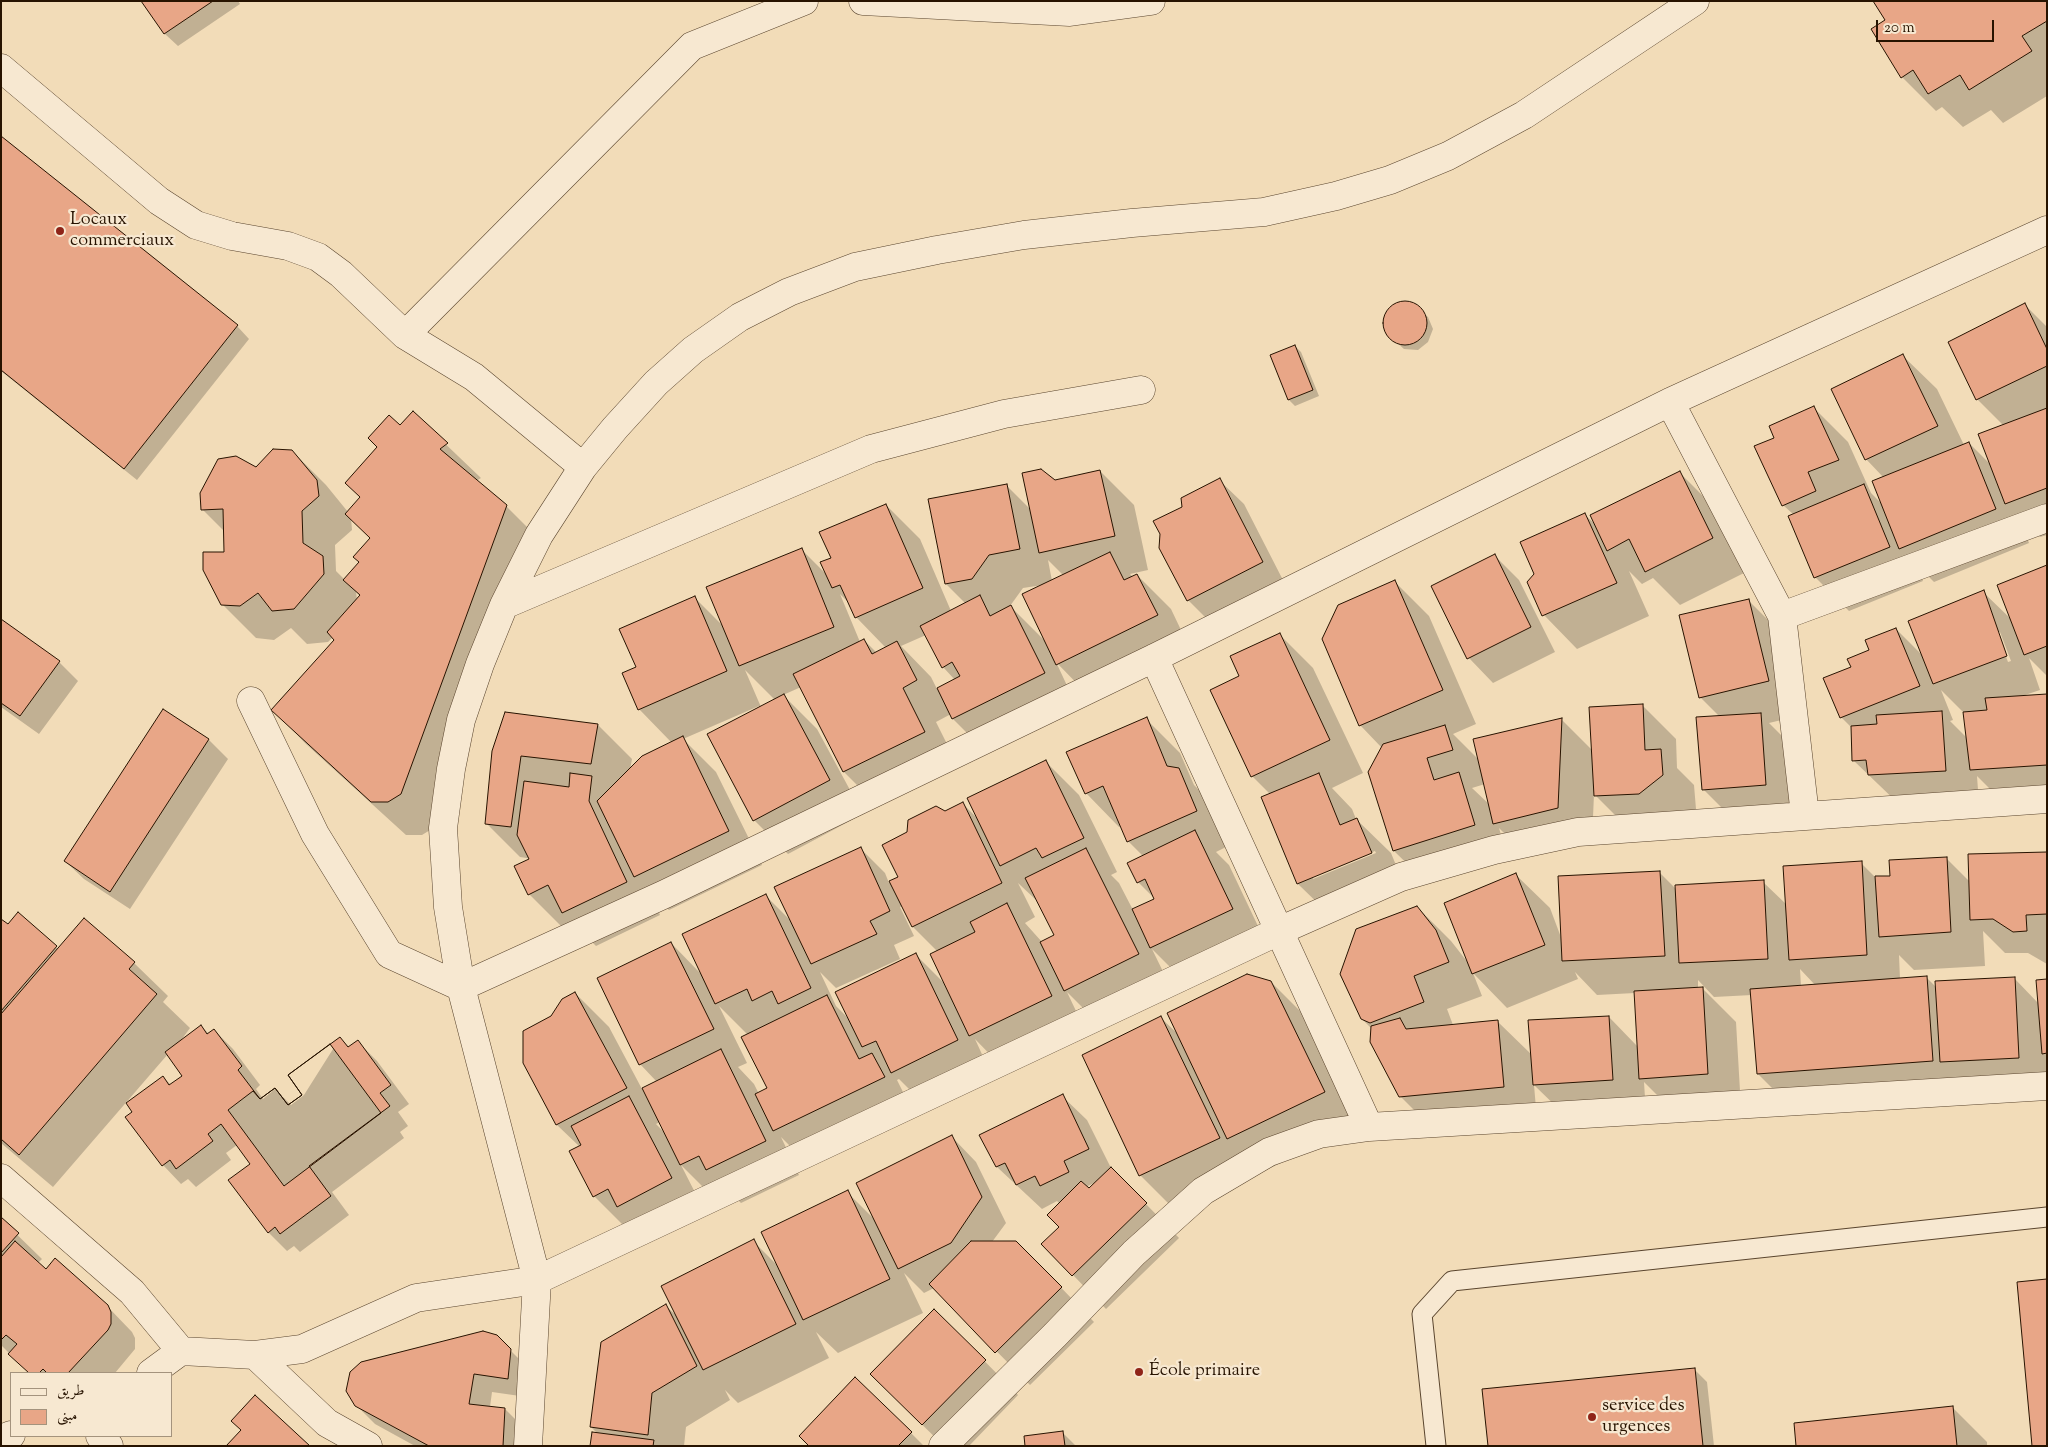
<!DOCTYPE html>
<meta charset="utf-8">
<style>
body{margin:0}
#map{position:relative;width:2048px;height:1447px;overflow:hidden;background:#f2dcb8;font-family:"Sorts Mill Goudy",Amiri,serif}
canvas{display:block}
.frame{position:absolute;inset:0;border:2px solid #271300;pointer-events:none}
.legend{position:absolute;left:10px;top:1372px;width:162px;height:65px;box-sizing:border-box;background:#f7e8d1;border:1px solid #a4937d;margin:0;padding:6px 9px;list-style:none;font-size:15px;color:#271300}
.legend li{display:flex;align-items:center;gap:10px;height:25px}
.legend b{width:25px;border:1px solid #a4937d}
.scale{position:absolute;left:1876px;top:20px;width:118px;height:22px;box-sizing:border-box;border:2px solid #271300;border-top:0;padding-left:6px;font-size:15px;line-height:18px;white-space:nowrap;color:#271300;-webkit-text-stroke:4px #f7e8d1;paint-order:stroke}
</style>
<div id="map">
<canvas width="2048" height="1447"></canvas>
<div class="frame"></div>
<ul class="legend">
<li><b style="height:6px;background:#f7e8d1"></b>طريق</li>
<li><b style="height:14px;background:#e8a687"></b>مبنى</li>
</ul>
<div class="scale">20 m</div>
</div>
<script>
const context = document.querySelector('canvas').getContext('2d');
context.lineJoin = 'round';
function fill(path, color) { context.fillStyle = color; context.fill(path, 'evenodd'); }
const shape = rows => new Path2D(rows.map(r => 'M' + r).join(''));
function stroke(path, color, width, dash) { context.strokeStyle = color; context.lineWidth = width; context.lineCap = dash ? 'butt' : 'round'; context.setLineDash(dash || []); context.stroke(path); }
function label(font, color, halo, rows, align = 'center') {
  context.font = font + ' "Sorts Mill Goudy",serif'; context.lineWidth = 4.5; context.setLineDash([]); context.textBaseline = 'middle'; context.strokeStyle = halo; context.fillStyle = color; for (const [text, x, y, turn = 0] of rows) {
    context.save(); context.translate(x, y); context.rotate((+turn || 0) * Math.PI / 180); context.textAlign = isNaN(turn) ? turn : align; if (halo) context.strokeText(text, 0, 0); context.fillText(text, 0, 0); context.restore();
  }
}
const shadow = shape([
 [143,1,238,1,240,4,178,46,165,34],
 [2047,1,2047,96,2003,123,1991,110,1963,127,1942,107,1936,111,1902,77,1887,21],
 [1,138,237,326,249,339,137,480,1,371],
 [1410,303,1428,317,1433,329,1428,342,1418,350,1404,349,1394,340,1387,334,1385,320,1391,308,1397,304],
 [2025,305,2047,327,2047,535,2040,537,2018,516,2029,543,1934,582,1915,563,1923,581,1849,611,1815,577,1794,515,1783,505,1775,439,1814,408,1848,442,1871,493,1883,505,1884,478,1866,459,1903,356,1937,389,1964,445,1969,443,1991,465,2003,425,1977,399],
 [1295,346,1301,352,1319,396,1295,406,1289,400],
 [413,413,481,478,476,481,506,506,540,540,435,827,422,835,406,835,306,744,273,710,336,640,333,637,328,642,307,644,291,628,274,640,256,638,222,604,225,554,225,532,202,509,256,469,292,451,326,485,348,512,361,498,400,427],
 [351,518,371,538,360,562,345,580,336,571,335,545,352,530],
 [356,592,360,596,357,600],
 [1100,471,1134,505,1148,570,1130,574,1133,577,1137,575,1171,609,1190,649,1091,698,1056,662,1077,707,987,753,953,719,951,714,936,722,958,766,877,805,844,772,801,687,783,695,817,729,863,814,788,854,754,820,759,706,683,739,716,772,762,865,669,910,648,890,660,915,596,946,573,923,563,928,529,894,533,859,520,857,486,823,506,713,598,725,632,759,630,770,672,743,639,709,638,667,694,597,724,627,801,549,827,575,832,558,886,505,920,539,951,611,966,604,946,584,1007,486,1031,510,1054,482],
 [1048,560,1064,576,1052,581],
 [1043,585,1047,643,1010,606,1023,588],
 [840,594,850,604,856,617,886,648,877,653,864,640,860,642],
 [926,635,943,667,955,680,937,689,931,677,901,646],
 [745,670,775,700,761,707],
 [1680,473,1714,507,1746,572,1680,605,1653,578,1642,584,1629,571,1649,616,1577,649,1544,615,1584,514,1596,525],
 [1219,480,1244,504,1286,586,1213,625,1188,600,1160,548,1184,507],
 [1494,555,1519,580,1555,652,1493,683,1469,658],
 [2047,566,2047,676,2029,658,2040,690,2022,696,2047,696,2047,801,2005,804,1977,776,1979,804,1903,808,1853,760,1852,728,1841,717,1852,668,1896,629,1924,657,1983,592,2012,620],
 [1997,632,2000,632,2011,661,2008,662],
 [1941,690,1964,713,1967,738,1950,721,1953,720],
 [1395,582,1429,616,1476,724,1453,734,1479,760,1561,719,1592,750,1642,705,1676,739,1677,768,1694,785,1696,809,1673,827,1629,829,1594,794,1592,841,1528,857,1499,828,1508,859,1428,884,1394,851,1382,748,1360,725],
 [1485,784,1490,805,1472,788],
 [1748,600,1782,634,1802,715,1769,723,1794,748,1799,818,1737,823,1703,789,1720,717,1700,697],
 [1,621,59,662,78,681,39,734,1,707],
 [1279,634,1313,668,1363,773,1332,788,1352,809,1356,819,1391,853,1405,887,1332,917,1298,884,1263,798,1271,795,1252,776],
 [1375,851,1376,853,1313,879,1313,876],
 [163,710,209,740,228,759,130,909,84,879,65,861],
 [1146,719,1180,753,1194,785,1213,804,1230,845,1216,852,1229,865,1266,943,1185,982,1152,949,1171,988,1099,1024,1067,992,1085,1030,1004,1069,975,1039,991,1074,926,1106,899,1079,897,1080,908,1102,799,1155,781,1137,799,1175,741,1203,729,1191,714,1198,681,1165,705,1212,628,1230,594,1196,580,1147,557,1125,525,1062,552,1017,575,993,609,1027,642,1089,657,1082,640,1064,671,943,702,975,766,896,792,922,860,848,885,873,889,883,899,878,945,813,963,804,979,820,1045,761,1079,795,1117,872,1111,875,1119,883,1133,910,1155,899,1138,882,1143,856,1128,841,1122,826,1119,827,1086,793],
 [1018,883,1035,899,1037,898,1056,935,1042,942,1025,923,1035,917],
 [902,906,913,927,938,952,945,984,915,954,849,1019,836,1006,820,972,836,988,900,959,894,945,914,936,900,907],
 [719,1006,748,1035,769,1089,759,1094,754,1084,738,1067,747,1063],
 [660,1122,665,1133,656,1124],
 [2047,853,2047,964,2028,953,2005,953,1983,931,1985,966,1914,970,1899,955,1900,979,1926,977,1937,988,2014,978,2039,1004,2047,981,2047,1091,1792,1108,1758,1074,1752,995,1714,997,1698,980,1698,989,1702,988,1736,1022,1741,1108,1674,1112,1644,1082,1646,1114,1568,1118,1534,1085,1537,1120,1434,1130,1400,1096,1372,1029,1362,1019,1417,907,1451,941,1469,964,1516,875,1550,908,1562,940,1660,873,1676,889,1763,882,1787,905,1861,863,1876,878,1891,877,1947,859,1970,882],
 [1800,969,1816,986,1801,987],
 [1575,972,1597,995,1635,993,1638,1047,1609,1017,1532,1055,1497,1021,1453,1025,1447,1009,1482,996,1473,973,1507,1008,1578,979],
 [18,914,58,949,134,963,168,996,163,1002,190,1028,179,1043,201,1026,209,1034,214,1030,233,1049,260,1085,256,1089,263,1099,275,1089,291,1105,304,1095,340,1038,350,1048,358,1042,377,1061,409,1104,398,1112,408,1126,400,1132,404,1138,332,1192,349,1215,300,1252,294,1246,287,1251,269,1233,252,1164,237,1145,226,1153,231,1160,196,1187,188,1179,181,1184,163,1165,134,1112,163,1077,171,1085,184,1076,168,1054,53,1187,1,1143,1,921,9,926],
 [1271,982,1305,1016,1358,1126,1262,1172,1245,1156,1174,1209,1140,1175,1161,1018,1179,1035],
 [1062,1096,1087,1120,1111,1168,1179,1238,1106,1309,1073,1275,1061,1227,1060,1204,1057,1201,1042,1209,997,1167],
 [1098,1181,1090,1190,1088,1186],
 [952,1137,976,1162,1006,1223,992,1242,1050,1276,1094,1322,1030,1385,934,1288,924,1293,904,1273,923,1313,838,1353,816,1332,829,1358,738,1403,725,1390,730,1400,686,1427,684,1446,592,1446,598,1434,591,1427,666,1306,678,1317,753,1241,777,1265,847,1192,874,1219],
 [1,1219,42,1259,38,1263,46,1270,107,1306,132,1332,135,1338,135,1349,115,1373,29,1373,1,1345],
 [934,1310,1018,1395,969,1446,944,1446,905,1408],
 [496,1336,529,1369,527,1397,492,1392,490,1407,505,1409,524,1428,523,1446,415,1446,375,1424,356,1405],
 [1694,1369,1707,1382,1714,1446,1489,1446],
 [1953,1408,1987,1442,1987,1446,1798,1446],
 [911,1433,924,1446,810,1446],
 [1063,1433,1076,1446,1026,1446]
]);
const building = shape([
 [141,1,213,1,164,34,141,1],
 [1873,1,2047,1,2047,21,2022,36,2032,51,1969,90,1960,75,1928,94,1913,70,1901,78,1871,29,1885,20,1873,1],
 [1,136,238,325,124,469,1,370,1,136],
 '1383 323a22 22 0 1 1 44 0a22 22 0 1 1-44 0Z',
 [2025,303,2047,349,2047,366,1976,400,1948,342,2025,303],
 [1295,345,1313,390,1288,400,1270,355,1295,345],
 [1903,354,1938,426,1865,460,1831,389,1903,354],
 [1814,406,1839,460,1808,472,1816,491,1782,506,1754,446,1774,438,1769,426,1814,406],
 [2047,408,2047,488,2005,504,1978,434,2047,408],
 [413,411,448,443,440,449,507,505,401,794,388,802,371,802,271,710,334,640,327,632,360,595,343,580,359,562,353,557,370,538,345,514,360,497,345,483,377,447,368,438,389,415,400,425,413,411],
 [1969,442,1996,509,1899,549,1872,481,1969,442],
 [273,449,292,450,317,480,319,496,302,511,303,543,323,556,324,574,294,609,272,611,258,593,240,606,221,605,203,570,203,552,224,552,223,509,201,510,200,493,218,459,236,456,256,467,273,449],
 [1041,469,1055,480,1100,470,1115,536,1039,553,1022,473,1041,469],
 [1680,471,1713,538,1645,572,1629,539,1607,551,1590,515,1680,471],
 [1220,478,1263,562,1187,601,1159,548,1160,534,1153,521,1182,507,1181,498,1220,478],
 [1007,484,1020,549,989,555,972,579,945,584,928,499,1007,484],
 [1864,484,1890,547,1814,578,1788,516,1864,484],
 [886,504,923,588,855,618,840,585,832,588,820,562,831,558,819,532,886,504],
 [1585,513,1617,583,1542,616,1527,582,1534,574,1520,542,1585,513],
 [802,548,834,627,739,666,706,587,802,548],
 [1110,552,1124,580,1137,574,1158,615,1056,665,1022,594,1110,552],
 [1495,554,1531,627,1467,659,1431,586,1495,554],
 [2047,565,2047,646,2024,655,1997,585,2047,565],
 [1395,580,1443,690,1359,726,1322,639,1338,605,1395,580],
 [1984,590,2007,656,1933,684,1908,621,1984,590],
 [980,595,990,616,1011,605,1045,673,952,719,937,688,960,676,952,662,942,668,920,626,980,595],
 [695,596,727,671,638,710,622,673,636,667,619,629,695,596],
 [1749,599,1769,681,1699,698,1679,615,1749,599],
 [1,619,60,661,20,716,1,703,1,619],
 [1896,628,1920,686,1840,718,1823,678,1851,667,1847,659,1869,650,1865,640,1896,628],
 [1280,633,1330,740,1251,777,1210,690,1239,676,1230,656,1280,633],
 [864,639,872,654,897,641,917,680,903,688,925,732,843,772,793,674,864,639],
 [784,694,830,780,753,821,707,734,784,694],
 [2047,694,2047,765,1970,770,1963,712,1987,710,1985,698,2047,694],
 [1643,704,1645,750,1661,749,1663,775,1639,794,1594,796,1589,707,1643,704],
 [163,709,209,739,110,892,64,861,163,709],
 [1942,711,1946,771,1868,775,1866,760,1852,761,1851,726,1877,724,1876,715,1942,711],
 [505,712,598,724,591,764,521,756,511,827,485,824,492,751,505,712],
 [1761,713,1766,785,1702,790,1696,717,1761,713],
 [1147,717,1167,766,1179,768,1197,811,1127,842,1103,786,1085,794,1066,752,1147,717],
 [1562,718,1558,808,1493,824,1473,739,1562,718],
 [1445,725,1453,750,1427,758,1434,780,1459,772,1475,825,1393,851,1368,772,1383,744,1445,725],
 [683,736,729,831,634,877,597,801,642,756,683,736],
 [1046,760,1084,838,1042,858,1036,848,1000,866,967,798,1046,760],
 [570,773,592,776,589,801,627,882,562,913,548,885,528,895,514,866,529,859,517,835,524,781,569,787,570,773],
 [1319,773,1340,825,1357,818,1372,853,1297,884,1261,797,1319,773],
 [963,802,1002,883,912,927,889,881,898,877,882,845,907,832,908,820,936,806,945,811,963,802],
 [1195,830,1233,909,1150,948,1132,909,1154,899,1145,879,1137,883,1127,863,1195,830],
 [861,847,890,911,870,921,877,934,811,964,774,887,861,847],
 [1086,848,1139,954,1064,991,1040,942,1054,935,1025,878,1086,848],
 [2047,852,2047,914,2026,915,2027,931,2013,932,1993,919,1970,920,1968,854,2047,852],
 [1947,857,1951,932,1879,937,1875,876,1890,876,1889,860,1947,857],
 [1862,861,1867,955,1789,960,1783,866,1862,861],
 [1660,871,1665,956,1562,961,1558,876,1660,871],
 [1516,873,1545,945,1472,974,1444,903,1516,873],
 [1764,880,1768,959,1679,963,1675,885,1764,880],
 [766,894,811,988,778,1004,772,991,752,1001,747,989,715,1004,682,934,766,894],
 [1007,903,1052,996,969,1036,930,954,975,932,970,922,1007,903],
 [1417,906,1436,930,1449,962,1414,976,1424,1002,1370,1023,1361,1019,1340,974,1356,929,1417,906],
 [18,912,57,946,1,1011,1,919,8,924,18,912],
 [84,918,135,962,129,969,157,994,19,1155,1,1139,1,1014,84,918],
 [671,942,714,1029,639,1065,597,978,671,942],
 [916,953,958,1040,891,1073,876,1041,862,1047,835,992,916,953],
 [1247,974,1271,981,1325,1092,1227,1139,1167,1013,1247,974],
 [1927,976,1933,1061,1757,1074,1750,989,1927,976],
 [2015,977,2019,1058,1940,1062,1935,981,2015,977],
 [2047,979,2047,1053,2042,1054,2036,980,2047,979],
 [1703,987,1708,1074,1639,1079,1634,991,1703,987],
 [575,992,627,1088,556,1125,523,1063,523,1031,551,1016,562,999,575,992],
 [827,995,859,1059,872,1053,885,1077,773,1131,755,1094,767,1088,741,1037,827,995],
 [1161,1016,1220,1138,1139,1176,1082,1055,1161,1016],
 [1609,1016,1613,1080,1533,1085,1528,1020,1609,1016],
 [1400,1018,1406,1029,1498,1020,1504,1087,1399,1097,1370,1042,1371,1026,1400,1018],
 [201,1025,207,1034,214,1029,242,1066,238,1070,260,1099,275,1088,288,1105,302,1095,288,1075,340,1037,348,1047,358,1040,391,1085,380,1093,390,1106,309,1166,331,1196,280,1234,275,1227,268,1233,228,1180,250,1164,221,1124,208,1134,213,1141,176,1169,170,1160,162,1166,125,1117,132,1112,126,1103,163,1076,169,1085,182,1076,165,1052,201,1025],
 [330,1044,381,1113,284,1186,228,1110,253,1091,260,1099,275,1088,288,1105,302,1095,288,1075,330,1044],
 [721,1049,766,1141,706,1170,699,1156,680,1165,642,1088,721,1049],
 [1063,1094,1089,1149,1064,1161,1069,1172,1040,1186,1035,1176,1016,1185,1005,1163,996,1167,979,1135,1063,1094],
 [629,1096,672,1178,617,1207,608,1189,593,1197,569,1151,581,1145,571,1126,629,1096],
 [952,1135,982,1197,951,1243,898,1269,856,1183,952,1135],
 [1111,1167,1147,1203,1072,1276,1041,1244,1059,1227,1047,1215,1081,1181,1089,1188,1111,1167],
 [848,1190,890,1279,803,1320,761,1232,848,1190],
 [1,1217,19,1233,1,1253,1,1217],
 [754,1239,796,1324,703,1370,661,1286,754,1239],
 [15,1241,46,1269,55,1258,108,1305,111,1312,111,1324,108,1330,68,1373,47,1373,43,1369,39,1373,29,1373,8,1354,17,1344,6,1335,1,1340,1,1257,15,1241],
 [971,1241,1016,1241,1062,1287,995,1353,929,1284,971,1241],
 [2047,1279,2047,1446,2032,1446,2017,1282,2047,1279],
 [666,1304,697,1366,652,1393,648,1435,590,1427,601,1342,666,1304],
 [934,1309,986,1360,922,1425,870,1374,934,1309],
 [483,1331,497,1335,511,1349,508,1379,474,1374,469,1404,505,1408,503,1446,429,1446,355,1406,346,1391,350,1372,361,1362,483,1331],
 [1695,1368,1703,1446,1488,1446,1482,1389,1695,1368],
 [855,1377,912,1432,898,1446,809,1446,799,1436,855,1377],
 [255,1395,310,1446,226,1446,241,1430,231,1421,255,1395],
 [1953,1406,1957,1446,1796,1446,1794,1423,1953,1406],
 [1063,1431,1065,1446,1025,1446,1024,1436,1063,1431],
 [592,1432,654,1440,653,1446,590,1446,592,1432]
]);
const service = shape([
 [1436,1446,1422,1314,1452,1281,2047,1217]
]);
const minor = shape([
 [863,1,1070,12,1151,1],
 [1,68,159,201,196,225,232,236,288,246,318,257,341,274,405,335,474,377,583,467],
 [405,335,692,46,804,1],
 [1670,402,1782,616,1805,815],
 [504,605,871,449,1004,414,1141,390],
 [1782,616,2047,518],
 [1154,658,1369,1127],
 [251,701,315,834,389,954,461,987,665,894,1154,658,1670,402,2047,230],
 [1,1178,132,1292,181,1351],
 [255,1355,327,1423,368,1446],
 [151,1373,181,1351,255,1355,302,1349,416,1298,537,1280,1279,931,1401,877,1494,850,1578,832,2047,799],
 [100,1436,109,1446],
 [1,1439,11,1435],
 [528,1446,537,1280,461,987,448,907,443,828,451,769,461,720,480,664,504,605,539,535,583,467,615,428,656,383,693,350,740,317,789,292,855,267,937,250,1024,235,1132,223,1264,212,1336,196,1390,180,1448,156,1524,115,1695,1],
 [943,1446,1055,1335,1134,1253,1203,1191,1269,1152,1319,1134,1369,1127,2047,1086]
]);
const markers = [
 [60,231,5,"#8f2418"],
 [1139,1372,5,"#8f2418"],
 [1592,1417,5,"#8f2418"]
];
const poiNames = [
 ["Locaux",70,221],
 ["commerciaux",70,242],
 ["École primaire",1149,1372],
 ["service des",1602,1407],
 ["urgences",1602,1428]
];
fill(shadow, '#0003');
fill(building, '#e8a687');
stroke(building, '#271300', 1);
stroke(service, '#5a452e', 21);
stroke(minor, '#5a452e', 29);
stroke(service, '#f7e8d1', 19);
stroke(minor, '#f7e8d1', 28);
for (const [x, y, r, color] of markers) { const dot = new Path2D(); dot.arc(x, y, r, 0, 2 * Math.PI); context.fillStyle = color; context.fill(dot); stroke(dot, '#f7e8d1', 2); }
label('18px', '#271300', '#f7e8d1', poiNames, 'left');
</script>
